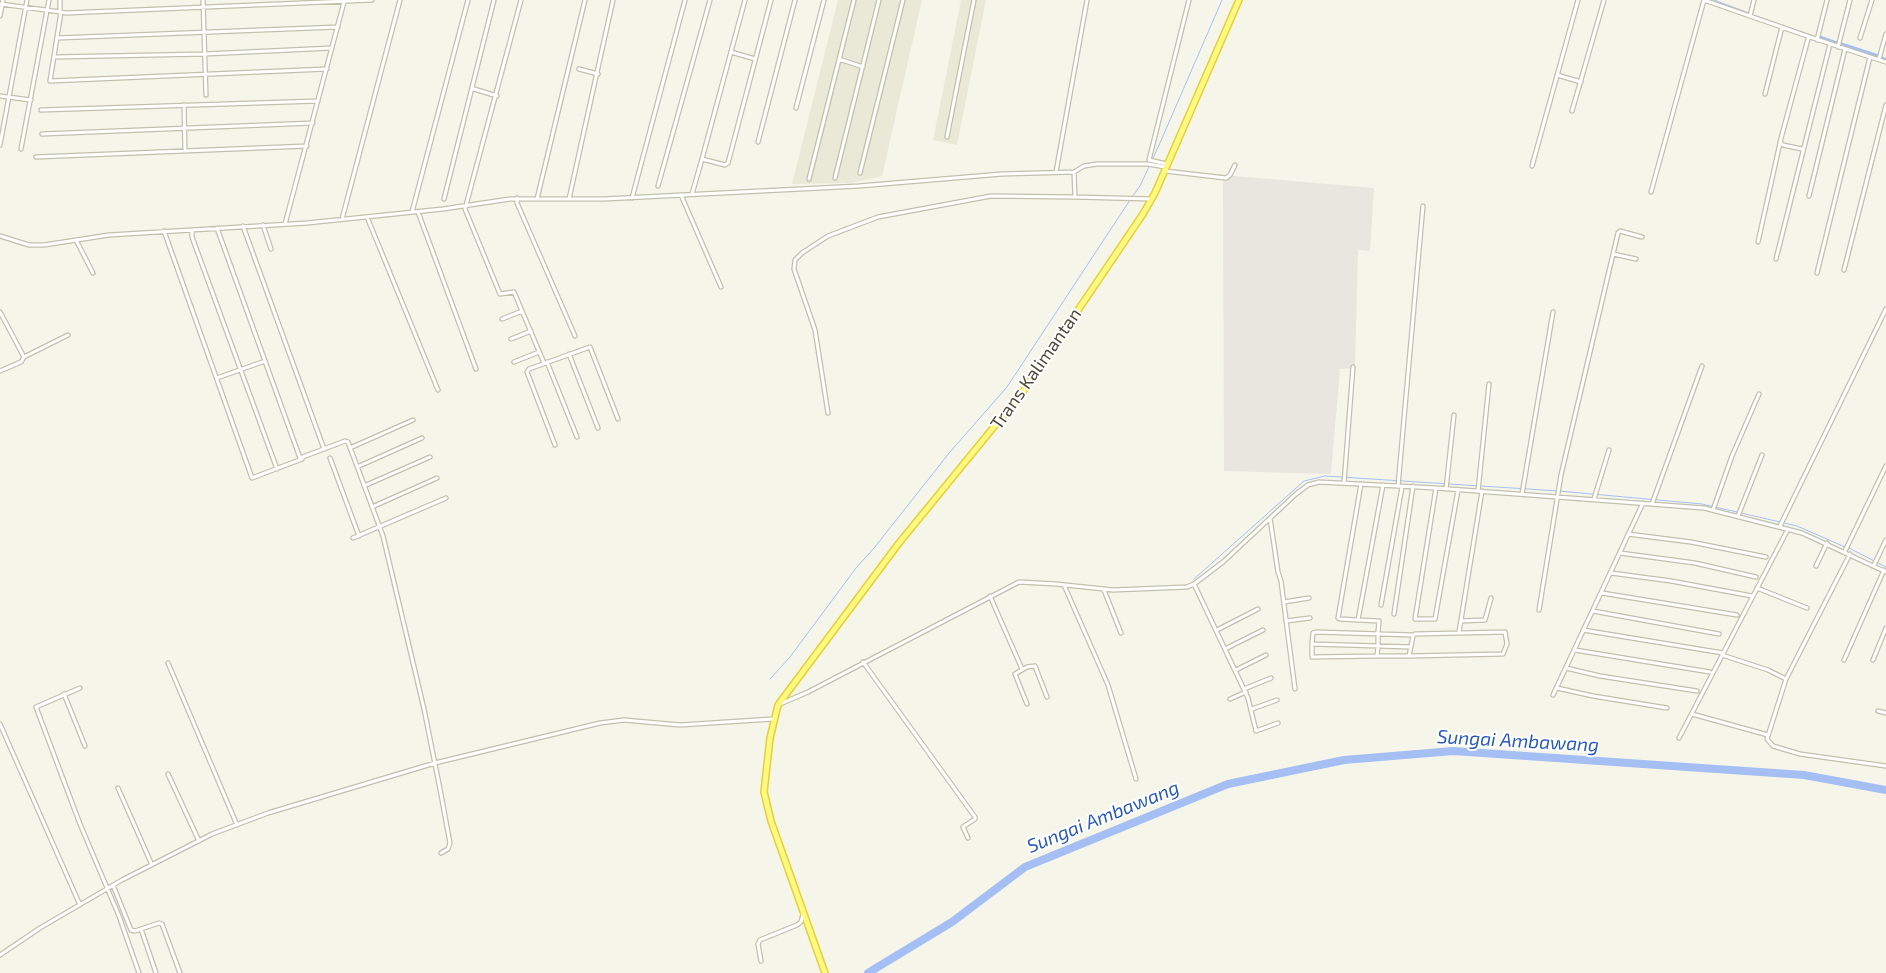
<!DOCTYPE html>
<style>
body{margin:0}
canvas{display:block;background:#f6f5ea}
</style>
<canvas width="1886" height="973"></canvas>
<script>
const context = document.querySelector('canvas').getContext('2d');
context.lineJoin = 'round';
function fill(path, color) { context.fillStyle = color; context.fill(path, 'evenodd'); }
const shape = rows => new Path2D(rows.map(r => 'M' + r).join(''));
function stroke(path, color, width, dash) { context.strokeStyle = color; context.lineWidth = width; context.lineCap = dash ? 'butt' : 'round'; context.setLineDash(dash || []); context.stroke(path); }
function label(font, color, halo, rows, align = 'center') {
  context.font = font + ' "Exo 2",sans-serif'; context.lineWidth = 4; context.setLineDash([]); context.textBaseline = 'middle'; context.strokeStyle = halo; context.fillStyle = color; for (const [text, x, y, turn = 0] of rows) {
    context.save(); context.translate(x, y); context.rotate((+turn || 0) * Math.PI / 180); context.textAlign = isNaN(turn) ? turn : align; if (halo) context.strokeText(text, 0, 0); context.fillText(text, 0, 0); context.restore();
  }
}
const residential = shape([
 [838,0,922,0,882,176,851,183,792,184],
 [961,0,986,0,957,145,933,140]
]);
const industrial = shape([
 [1223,175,1374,188,1370,251,1358,250,1355,368,1340,369,1331,474,1224,471]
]);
const stream = shape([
 [1714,0,1749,13],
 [1753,15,1814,36],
 [1132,197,1140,186,1160,143,1222,0],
 [1784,523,1797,526,1845,547],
 [1849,548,1886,567],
 [1194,579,1304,481,1325,476,1559,491,1702,504,1780,522],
 [770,679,790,657,856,568,874,548,950,452,1007,387,1130,200]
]);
const canal = shape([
 [1821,38,1835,43],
 [1842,45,1876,56],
 [1882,59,1886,60]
]);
const river = shape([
 [868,973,952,922,1025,867,1228,784,1344,760,1453,751,1804,775,1886,790]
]);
const minor = shape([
 [60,0,60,12,66,13,372,0],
 [203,0,206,95],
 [521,0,465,209,500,294,514,292,544,363],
 [745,0,702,159,725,165,728,163,771,0],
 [0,4,61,12,50,81,327,69],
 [0,16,3,0],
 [1750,16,1754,0],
 [57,38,338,27],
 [1860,38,1872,0],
 [1817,40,1827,0],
 [1838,47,1850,0],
 [731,52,755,59],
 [54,57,205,54,332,48],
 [839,59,863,67],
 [1879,59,1886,34],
 [579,69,598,74],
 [1557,75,1581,82],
 [474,89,497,96],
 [1765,94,1782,27],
 [0,96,31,100],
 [184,105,185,151],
 [796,108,824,0],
 [41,110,318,101],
 [1572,111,1604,0],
 [42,134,313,123],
 [947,137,974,0],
 [758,142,795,0],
 [0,145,27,0],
 [21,149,49,0],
 [1802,149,1783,145,1780,142,1808,39,1810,37,1870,57],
 [36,157,307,146],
 [1167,164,1149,160,1189,0],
 [1532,166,1578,0],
 [1165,171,1226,178,1230,175,1235,165],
 [1056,172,1087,0],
 [1074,172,1075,197,1151,199],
 [860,173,903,0],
 [835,178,879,0],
 [809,179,854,0],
 [658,186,710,0],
 [1651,192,1704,0,1810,37],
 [692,194,702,159],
 [681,195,721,287],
 [1809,196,1845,49],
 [517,198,517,203,575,336],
 [632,198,685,0],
 [444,199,494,0],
 [537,199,585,0],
 [569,199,613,0],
 [412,212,468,0],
 [418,212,476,369],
 [367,217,438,390],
 [342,219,400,0],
 [285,224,344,2],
 [263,225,271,249],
 [243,226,324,449],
 [217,228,300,458,345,441,348,442,383,536,424,709,440,789,450,843,448,849,441,853],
 [192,230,192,237,277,469],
 [164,231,252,478,302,459],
 [0,236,29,245,44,245,109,235,307,223,443,209,510,199,604,199,859,186,1002,174,1074,172,1084,166,1097,164,1148,164,1165,167],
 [76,240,93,273],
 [1758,242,1780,143],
 [1613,254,1636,259],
 [1776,259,1830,44],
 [1844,270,1886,105],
 [1817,273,1870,57,1886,62],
 [0,312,24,357,21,362,0,371],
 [502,319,522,311],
 [511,339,531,331],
 [569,354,598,428],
 [24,357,68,335],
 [514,362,539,352],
 [547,362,577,437],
 [217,378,265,361],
 [828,413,815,330,794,269,795,260,802,253,828,236,878,217,991,196,1075,197],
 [555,445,527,372,529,369,590,347,618,419],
 [350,448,413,420],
 [330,458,359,536],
 [357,467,422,438],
 [1344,483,1353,367],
 [1361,484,1338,618,1340,619,1358,620,1383,485],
 [364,486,430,457],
 [1398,486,1423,206],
 [1436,488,1415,619,1435,619,1458,490],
 [1446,489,1454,415],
 [1478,491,1489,384],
 [1522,494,1553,312],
 [1594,499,1609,450],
 [1652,504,1702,366],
 [372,507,437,478],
 [1713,510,1732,456,1759,394],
 [1738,516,1762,455],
 [1270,518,1278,572,1281,581,1295,689],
 [1780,526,1886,309],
 [1628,534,1691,542,1766,557],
 [353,538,446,498],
 [1845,551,1886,466],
 [1620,553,1695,563,1756,577],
 [1850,554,1786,679,1767,739,1773,746,1800,754,1886,766],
 [1874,565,1886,540],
 [1816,566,1827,543],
 [1611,573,1671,581,1752,596],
 [1194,584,1248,698,1256,731,1278,723],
 [1064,585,1108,685,1136,779],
 [1757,588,1807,608],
 [1104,590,1121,633],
 [1602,593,1737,615],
 [990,596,1022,669],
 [1284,602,1309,598],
 [1381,605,1402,487],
 [1539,610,1561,475,1618,233,1620,231,1642,237],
 [1593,611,1719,634],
 [1394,614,1413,486],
 [1358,620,1379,621,1378,632,1378,646,1377,656,1312,657,1312,644,1411,647],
 [1286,621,1310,618],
 [1461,621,1485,620,1491,598],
 [1217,630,1258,609],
 [1583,630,1723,653],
 [1459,632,1482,491],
 [1505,632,1507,644,1503,654,1409,656,1413,636,1415,634,1505,632],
 [1312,644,1313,633,1316,632,1413,635],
 [1227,648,1263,630],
 [1575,650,1710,672],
 [1722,655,1768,670,1786,679],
 [1377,656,1409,656],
 [1844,660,1884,570],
 [1873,660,1886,628],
 [863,662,975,817,975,819,963,827,968,838],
 [168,663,237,825],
 [1566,668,1600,676,1697,691],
 [1236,670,1266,655],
 [80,688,36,707,80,824,119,916,139,973],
 [1557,688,1593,696,1667,708],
 [1244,689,1271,678],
 [64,694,85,746],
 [1553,695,1643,503],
 [1230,699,1246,692],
 [780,704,808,692,1019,582,1056,584,1113,590,1187,587,1194,584,1223,562,1296,494,1308,485,1319,482,1436,488,1704,508,1802,533,1886,572],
 [1027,704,1015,674,1027,667,1035,666,1047,697],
 [1252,709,1277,700],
 [1878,711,1886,713],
 [1692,714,1768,735],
 [0,724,80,905],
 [1679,738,1788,529],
 [168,774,199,841],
 [118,788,152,865],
 [113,885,131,930,135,931,159,923,162,924,180,973],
 [141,929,156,973],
 [0,955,40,928,122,880,212,834,268,813,435,763,600,723,624,720,680,725,773,719],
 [761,961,758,944,760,940,797,925,801,922,803,914]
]);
const trunk = shape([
 [825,973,771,821,764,792,770,738,778,705,899,543,1024,390,1143,214,1155,193,1239,0]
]);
const streetNames = [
 ["Trans Kalimantan",1036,369,-55]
];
const waterNames = [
 ["Sungai Ambawang",1518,741,3],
 ["Sungai Ambawang",1103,817,-22]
];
fill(residential, '#eae9d8');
fill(industrial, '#e8e6de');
stroke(stream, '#a5bff4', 1);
stroke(canal, '#a5bff4', 4.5);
stroke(river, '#a5bff4', 8);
stroke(minor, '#c2c0ac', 5.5);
stroke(trunk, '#e5d135', 8);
stroke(minor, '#fff', 3);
stroke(trunk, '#fff883', 5);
label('18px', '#4a4837', '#fff', streetNames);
label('italic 19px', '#2a59bc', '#fff', waterNames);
</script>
